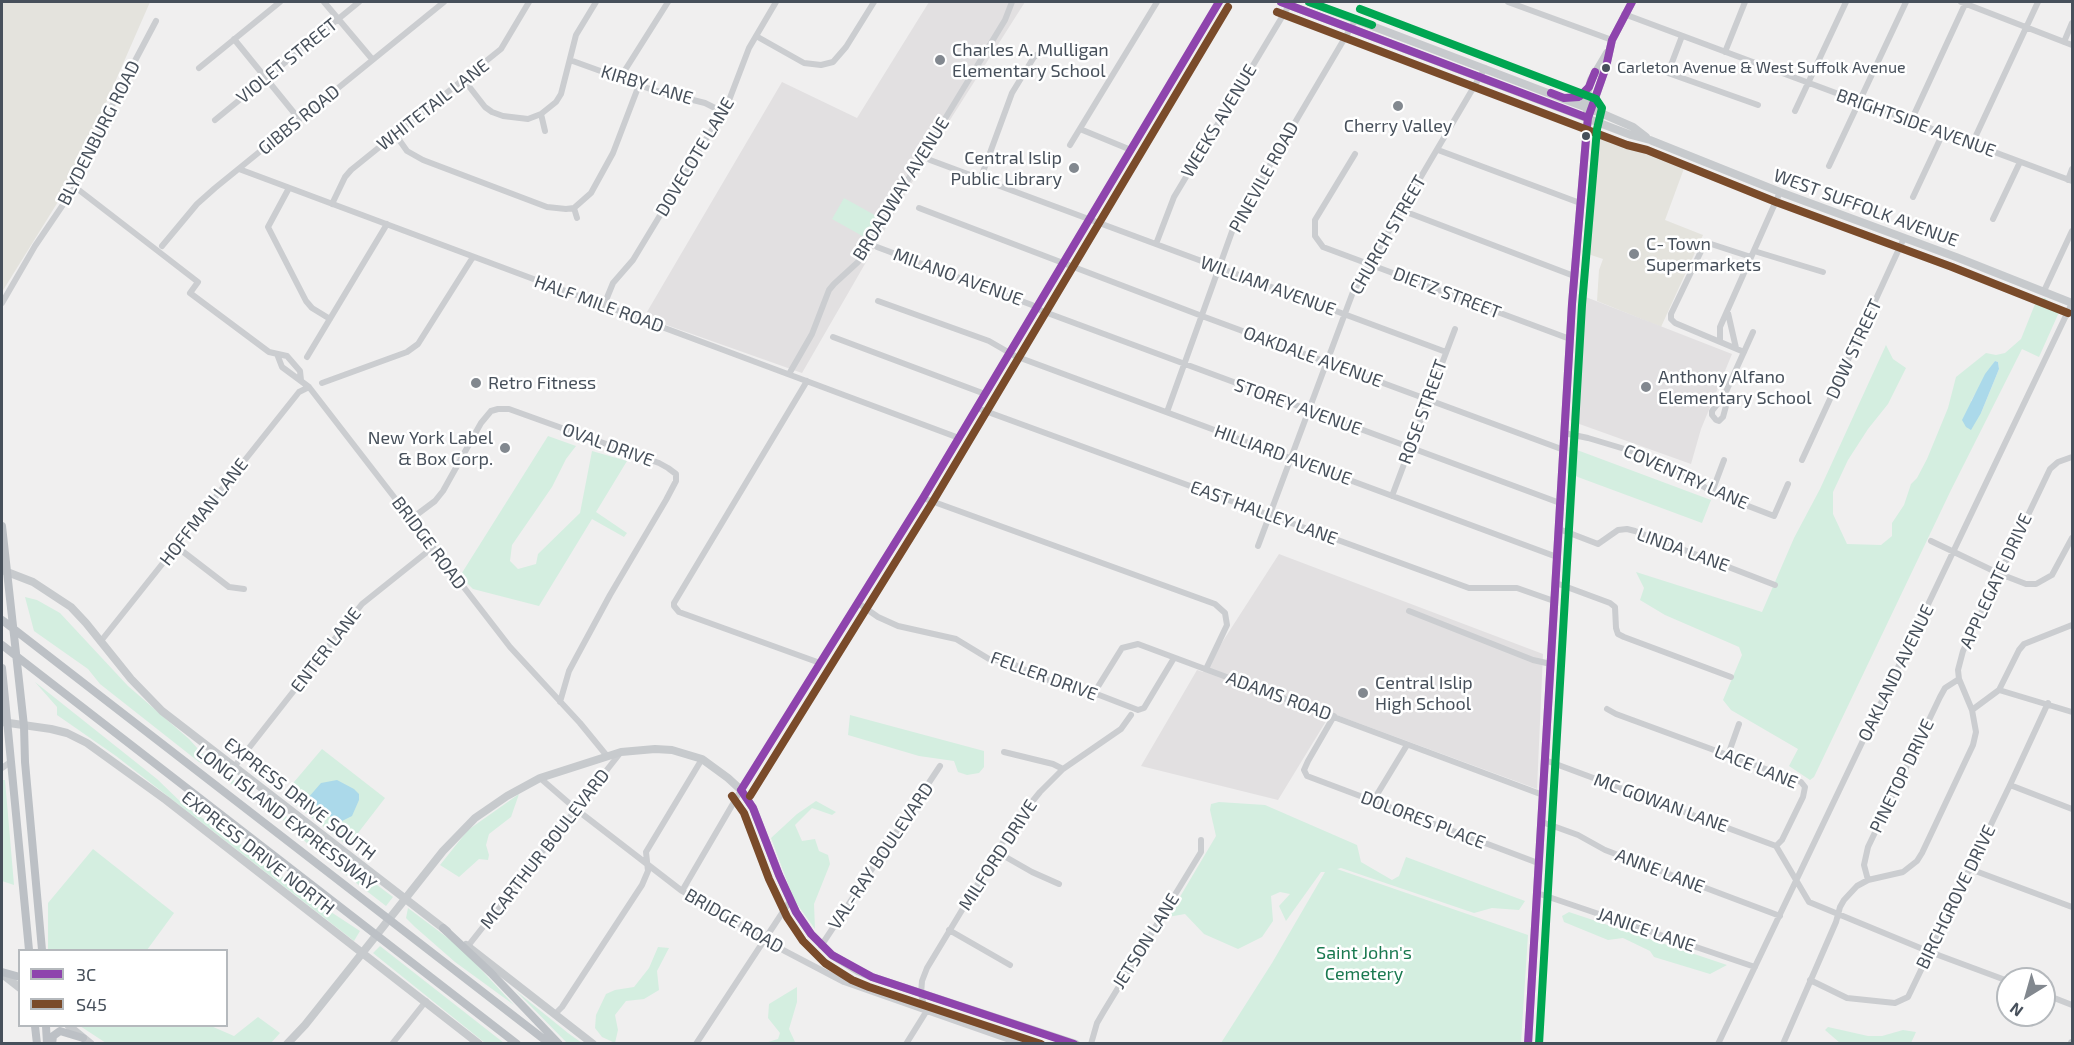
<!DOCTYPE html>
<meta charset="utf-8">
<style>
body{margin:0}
#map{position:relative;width:2074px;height:1045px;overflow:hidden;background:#f0efef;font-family:"Exo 2",sans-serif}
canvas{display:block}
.frame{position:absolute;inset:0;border:3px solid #47505b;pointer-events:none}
.legend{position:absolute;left:18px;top:949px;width:210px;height:78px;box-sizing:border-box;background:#fff;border:2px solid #b5b9bd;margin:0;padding:8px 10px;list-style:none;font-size:18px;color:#47505b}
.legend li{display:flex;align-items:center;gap:12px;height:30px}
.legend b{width:30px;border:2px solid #b5b9bd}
.north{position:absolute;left:1996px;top:967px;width:60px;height:60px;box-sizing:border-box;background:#fff;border:2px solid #b5b9bd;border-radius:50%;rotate:217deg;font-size:16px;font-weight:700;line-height:24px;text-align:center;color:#47505b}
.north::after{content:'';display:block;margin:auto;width:21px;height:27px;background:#82888f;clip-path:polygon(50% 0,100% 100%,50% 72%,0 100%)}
</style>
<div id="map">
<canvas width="2074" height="1045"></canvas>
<div class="frame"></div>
<ul class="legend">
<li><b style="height:8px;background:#8e44ad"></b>3C</li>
<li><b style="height:8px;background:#7a4b2a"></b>S45</li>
</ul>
<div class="north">N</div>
</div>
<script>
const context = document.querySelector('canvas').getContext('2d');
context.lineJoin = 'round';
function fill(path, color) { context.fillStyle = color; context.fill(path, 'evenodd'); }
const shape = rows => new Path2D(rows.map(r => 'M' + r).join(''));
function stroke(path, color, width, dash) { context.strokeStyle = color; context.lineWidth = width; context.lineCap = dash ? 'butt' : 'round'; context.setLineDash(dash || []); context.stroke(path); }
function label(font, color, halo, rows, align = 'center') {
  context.font = font + ' "Exo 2",sans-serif'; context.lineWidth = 5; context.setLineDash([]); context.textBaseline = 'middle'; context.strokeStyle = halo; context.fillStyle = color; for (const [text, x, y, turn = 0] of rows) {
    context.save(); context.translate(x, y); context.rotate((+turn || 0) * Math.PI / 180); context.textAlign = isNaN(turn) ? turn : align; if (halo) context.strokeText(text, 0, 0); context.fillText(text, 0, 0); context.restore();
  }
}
const commercial = shape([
 [2,2,150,2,74,176,2,292],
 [1604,132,1686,163,1665,220,1703,235,1661,327,1597,301,1599,270,1603,259,1582,252,1596,137]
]);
const education = shape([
 [929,2,1025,2,929,153,802,373,644,317,782,82,857,118],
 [1578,294,1732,354,1701,429,1691,464,1571,421],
 [1279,554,1543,654,1537,789,1331,713,1278,800,1141,766,1197,670,1203,672]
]);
const green = shape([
 [844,198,880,218,869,238,866,238,832,219],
 [2045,298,2060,310,2039,357,2022,349,1951,490,1814,777,1810,780,1789,766,1798,749,1731,710,1723,700,1742,655,1739,647,1665,615,1640,600,1644,588,1636,572,1762,612,1794,538,1820,489,1886,345,1893,359,1906,368,1888,404,1868,429,1848,460,1833,492,1833,514,1847,544,1881,545,1892,536,1892,523,1904,505,1911,484,1917,478,1927,459,1948,408,1956,377,1986,353,1996,355,2005,353,2021,339,2037,299],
 [1995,361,1998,362,1999,369,1981,413,1971,401],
 [548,436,576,446,566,459,552,487,512,545,510,561,518,569,536,564,538,554,580,513,592,451,627,461,596,512,627,533,624,537,592,519,539,606,473,589,460,576],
 [1569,447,1711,500,1702,523,1567,473],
 [25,597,37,600,60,613,128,686,189,739,209,761,261,801,283,814,393,897,386,906,315,851,280,817,227,781,213,766,199,762,100,684,88,669,34,631],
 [35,682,157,779,186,807,243,846,308,897,360,931,354,941,116,756,57,715,57,707],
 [850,715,984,751,984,767,979,773,967,775,958,772,954,761,919,756,848,735],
 [322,749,385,798,348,846,283,795],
 [2,780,5,780,14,885,2,881],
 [519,794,511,817,489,834,486,845,489,855,488,860,479,859,459,877,440,865,468,830],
 [816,801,836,812,832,815,812,808,795,825,802,841,815,839,819,851,828,855,830,864,814,904,815,929,794,900,771,838,797,814],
 [1219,802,1265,805,1357,845,1361,862,1392,880,1399,876,1406,857,1525,901,1519,910,1492,908,1474,913,1341,868,1337,869,1528,935,1521,1043,1221,1043,1272,963,1325,872,1321,872,1286,921,1279,906,1290,894,1280,892,1271,896,1273,921,1262,937,1238,949,1204,934,1185,914,1168,917,1216,836,1210,810,1211,804],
 [93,849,174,913,147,950,48,950,48,903],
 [408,908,461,948,514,1005,455,962,415,927,406,918],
 [1569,912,1727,965,1710,974,1654,957,1650,951,1623,938,1608,940,1564,922,1562,916],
 [380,946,481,1025,504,1043,485,1043,373,953],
 [658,947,669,948,657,971,659,990,644,999,626,1001,615,1015,618,1030,615,1043,602,1037,595,1028,596,1015,606,994,615,990,634,987,649,968],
 [797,987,797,1002,789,1029,795,1042,823,1043,765,1043,778,1039,780,1033,768,1018,769,1004],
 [516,991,568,1033,582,1043,567,1043],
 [258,1017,280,1033,271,1043,106,1043,80,1026,211,1026,234,1036],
 [1828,1027,1868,1036,1882,1036,1903,1030,1916,1032,1911,1043,1840,1043,1825,1030]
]);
const water = shape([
 [1995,361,1998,362,1999,369,1981,413,1971,430,1966,427,1962,420,1985,374],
 [337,780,354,789,359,794,359,800,352,816,340,822,336,821,308,798,321,783]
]);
const minor = shape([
 [324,2,372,59],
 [1508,2,1612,40],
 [1961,2,2072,45],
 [1624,14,2072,181],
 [756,36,804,63,821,65,833,62,846,47,874,2],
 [1682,36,1668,73,1758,105],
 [234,39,299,119],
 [2064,42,2072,23],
 [1725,52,1745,2],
 [570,60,653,90,705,103,723,112],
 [199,68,280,2],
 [620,78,668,2],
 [464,80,485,107,492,112,503,116,528,119,541,114,556,102,561,94,576,35,596,2],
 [1795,111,1846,2],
 [541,114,545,131],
 [215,120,359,2],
 [1911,121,1966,2],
 [1080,129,1131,150],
 [395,134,407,151,423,160,547,207,566,209,574,208,591,193,613,153,639,85],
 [1972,144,2038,2],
 [1070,145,1157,2],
 [1438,150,1580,203],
 [1355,154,1315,220,1315,236,1323,247,1570,339],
 [930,160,1446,352],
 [1829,166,1906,2],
 [239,169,959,438],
 [980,180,1012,93,1034,57,1048,47],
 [2068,180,2072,169],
 [75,187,198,282,190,293,269,352,287,356,300,371,301,380],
 [289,188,268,227,306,301,312,308,330,319],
 [1913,197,1943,133],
 [332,204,345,177,351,170,501,49,529,2],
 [574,208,577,218],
 [919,208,1202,316,1564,450],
 [1401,210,1574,276],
 [1993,219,2020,162],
 [1156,244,1174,197,1291,2],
 [162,246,197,204,215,188,444,2],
 [877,247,1032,305,1042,311,1560,503],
 [1754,251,1823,272],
 [2044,291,2072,231],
 [878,301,989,341,1015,356,1557,557],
 [2,303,35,246,75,187,118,93,156,21],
 [604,305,613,283,633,260,728,103,749,48,776,2],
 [1728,313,1736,348],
 [833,337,985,394],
 [1720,340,1720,327,1780,192],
 [1744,352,1675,323,1671,319,1671,314,1704,245,1708,243,1751,257],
 [277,354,282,367,309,387,510,647,580,723,607,756],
 [307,357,387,224],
 [789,374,812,334,829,290,834,284,858,262,1005,20,1012,2],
 [807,381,674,603,674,606,679,612,820,663],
 [322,383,407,352,418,344,473,257],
 [1724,396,1726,406,1723,417,1719,421,1716,420,1712,415,1712,411,1724,396,1753,332],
 [977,408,1469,588,1517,588,1554,601],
 [1167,412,1234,226,1356,19],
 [1564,433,1588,438,1638,453,1658,466,1686,475,1712,492,1774,516,1788,484],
 [1802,460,1904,238],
 [1712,492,1724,460],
 [1392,496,1455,329],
 [923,498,1215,604,1225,613,1227,625,1206,669],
 [411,519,435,501,443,491,481,423,491,411,498,409,509,409,659,463,668,468,676,474,676,481,666,500,610,595,577,656,569,671,560,702],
 [1559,529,1598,544,1618,530,1627,529,1635,531,1775,585],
 [1931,541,2000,574,2026,584,2036,584,2052,575,2072,538],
 [1258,546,1353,292,1485,68],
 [177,547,229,587,244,589],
 [1556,583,1610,603,1615,607,1616,628,1618,634,1624,637,1731,677],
 [858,603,878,617,898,626,956,639,989,659,1009,662,1037,676,1084,693,1094,693,1138,710,1144,708,1174,658],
 [1409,611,1533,660,1551,664],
 [101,641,299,392,309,387],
 [1999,690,2019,650,2024,644,2072,625],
 [1094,693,1122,648,1138,644,1543,795],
 [1607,709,1616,714,1801,782,1805,787,1803,797,1782,840,1776,846],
 [1972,710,1999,690,2072,712],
 [1334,716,1308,761,1304,770,1307,776,1538,863],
 [1004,752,1053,764,1063,769],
 [1728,755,1739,724],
 [1545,760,1776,846],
 [234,767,362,604,432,548],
 [2,768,9,763],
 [540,778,577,810,682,891,783,950,844,982,1021,1044],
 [2010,785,2072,809],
 [1373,801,1407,745],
 [1542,822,1578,835,1605,850,1780,916],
 [1776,846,1809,902,1930,952,2008,981],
 [997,852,1032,872,1059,884],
 [1970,869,2072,907],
 [1868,880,1864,865,1868,847,1940,697,1945,688,1959,679],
 [682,891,741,790,923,498,1219,2],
 [1537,893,1755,967],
 [949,930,1010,965],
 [468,946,621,752],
 [821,946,940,766],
 [1810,980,1847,998,1895,1003,1908,997,2010,785,2048,703],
 [2044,994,2072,1005],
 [555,1014,562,1007,642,885,648,871,646,852,702,759],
 [392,1044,426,1001],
 [696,1044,790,901],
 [906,1044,926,1012,921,994,922,981,927,968,1014,824,1040,792,1063,769,1121,729,1131,715],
 [1091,1044,1097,1023,1104,1011,1201,852,1201,840],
 [1718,1044,2072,303],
 [1783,1044,1836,922,1840,907,1844,900,1857,886,1868,880,1903,872,1917,861,1922,853,1973,745,1976,732,1972,710,1959,679,1958,670,1963,651,2050,469,2058,462,2072,457]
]);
const major = shape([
 [1281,2,1631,135,1650,140,1780,192,1956,257,2072,303],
 [1309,2,1603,114,1633,127,1646,137],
 [1587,111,1585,101,1591,80,1607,53],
 [2,570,33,582,71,607,86,623,131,679,162,711,447,931],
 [2,722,51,729,67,733,87,743,166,800,479,1044],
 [466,945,593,1044],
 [2,974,20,988],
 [69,1026,91,1044],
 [287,1044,305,1025,348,971,443,851,475,818,507,796,540,778,621,752,655,749,672,750,702,759,728,778,741,790,753,808,779,875,796,912,811,934,832,955,858,971,872,977,1076,1044],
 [1528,1044,1572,304,1587,127,1588,118,1606,67,1612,40,1632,2],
 [2072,1044,2072,1043]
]);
const highway = shape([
 [2,526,24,726,25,762,42,950],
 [2,620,550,1044],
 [2,645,517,1044],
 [2,668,29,950],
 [443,928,491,973,559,1044],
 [2,972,20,977],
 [35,1026,37,1044],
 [46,1026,47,1044],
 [52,1044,53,1036,60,1031,83,1038]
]);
const bus1 = shape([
 [1281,2,1588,118],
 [1551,93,1564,98,1579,97,1589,87,1595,72],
 [741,790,923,498,1219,2],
 [741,790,753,808,779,875,796,912,811,934,832,955,872,977,1074,1044],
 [1528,1044,1572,304,1587,127,1588,118,1606,67,1612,40,1632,2]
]);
const bus2 = shape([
 [1277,12,1627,145,1647,150,1776,202,1952,267,2068,313],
 [732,796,744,813,769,879,787,917,803,941,825,963,852,980,869,987,1041,1044],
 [750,796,932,503,1228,7]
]);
const bus3 = shape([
 [1309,2,1372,25],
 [1360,9,1596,99,1602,108,1597,129,1582,305,1539,1044]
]);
const markers = [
 [940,60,6,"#82888f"],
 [1606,68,5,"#47505b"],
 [1398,106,6,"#82888f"],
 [1586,136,5,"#47505b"],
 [1074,168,6,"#82888f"],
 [1634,254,6,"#82888f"],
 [476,383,6,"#82888f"],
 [1646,387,6,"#82888f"],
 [505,448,6,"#82888f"],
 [1363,693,6,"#82888f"]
];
const busNames = [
 ["Carleton Avenue & West Suffolk Avenue",1617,68]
];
const poiNames = [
 ["Charles A. Mulligan",952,50],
 ["Elementary School",952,71],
 ["Cherry Valley",1398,126,"center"],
 ["Central Islip",1062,158,"right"],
 ["Public Library",1062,179,"right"],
 ["C‑Town",1646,244],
 ["Supermarkets",1646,265],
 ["Anthony Alfano",1658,377],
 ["Elementary School",1658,398],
 ["Retro Fitness",488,383],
 ["New York Label",493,438,"right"],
 ["& Box Corp.",493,459,"right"],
 ["Central Islip",1375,683],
 ["High School",1375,704]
];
const streetNames = [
 ["VIOLET STREET",287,61,-39],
 ["KIRBY LANE",647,85,17],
 ["WHITETAIL LANE",433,105,-38],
 ["GIBBS ROAD",299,120,-39],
 ["WEEKS AVENUE",1219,121,-59],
 ["BRIGHTSIDE AVENUE",1916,123,20],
 ["BLYDENBURG ROAD",99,133,-63],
 ["DOVECOTE LANE",695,157,-59],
 ["PINEVILE ROAD",1264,177,-61],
 ["BROADWAY AVENUE",901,189,-58],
 ["WEST SUFFOLK AVENUE",1866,208,20],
 ["CHURCH STREET",1388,235,-60],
 ["MILANO AVENUE",958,277,20],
 ["WILLIAM AVENUE",1268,286,20],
 ["DIETZ STREET",1447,293,21],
 ["HALF MILE ROAD",599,304,20],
 ["DOW STREET",1854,349,-65],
 ["OAKDALE AVENUE",1313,357,20],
 ["STOREY AVENUE",1298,407,20],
 ["ROSE STREET",1423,412,-70],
 ["OVAL DRIVE",608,445,20],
 ["HILLIARD AVENUE",1283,455,20],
 ["COVENTRY LANE",1686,477,24],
 ["HOFFMAN LANE",204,512,-52],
 ["EAST HALLEY LANE",1264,513,20],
 ["BRIDGE ROAD",429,543,53],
 ["LINDA LANE",1683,550,20],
 ["APPLEGATE DRIVE",1996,581,-65],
 ["ENTER LANE",326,650,-52],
 ["OAKLAND AVENUE",1896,673,-64],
 ["FELLER DRIVE",1044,676,20],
 ["ADAMS ROAD",1279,696,20],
 ["LACE LANE",1756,767,22],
 ["PINETOP DRIVE",1902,776,-64],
 ["EXPRESS DRIVE SOUTH",300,799,38],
 ["MC GOWAN LANE",1661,803,20],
 ["LONG ISLAND EXPRESSWAY",286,818,38],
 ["DOLORES PLACE",1423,820,21],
 ["MCARTHUR BOULEVARD",545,849,-52],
 ["EXPRESS DRIVE NORTH",258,853,38],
 ["MILFORD DRIVE",998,855,-57],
 ["VAL-RAY BOULEVARD",881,856,-56],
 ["ANNE LANE",1660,871,21],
 ["BIRCHGROVE DRIVE",1956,897,-64],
 ["BRIDGE ROAD",734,921,30],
 ["JANICE LANE",1646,930,19],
 ["JETSON LANE",1146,941,-58]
];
const parkNames = [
 ["Saint John's",1364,953],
 ["Cemetery",1364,974]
];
fill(commercial, '#e4e3dd');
fill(education, '#e2e0e1');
fill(green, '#d4eee0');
fill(water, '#abd9ea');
stroke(minor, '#cbcdd0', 6);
stroke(major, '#c7cacd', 8);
stroke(highway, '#bcc0c5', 8);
stroke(bus1, '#8e44ad', 8);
stroke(bus2, '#7a4b2a', 8);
stroke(bus3, '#00a651', 8);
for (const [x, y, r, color] of markers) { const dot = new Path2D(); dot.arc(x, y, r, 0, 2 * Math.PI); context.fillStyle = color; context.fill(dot); stroke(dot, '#fff', 2); }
label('16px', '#47505b', '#fff', busNames, 'left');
label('18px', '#47505b', '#fff', poiNames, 'left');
label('18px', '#47505b', '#fff', streetNames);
label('18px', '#1a7950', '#fff', parkNames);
</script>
